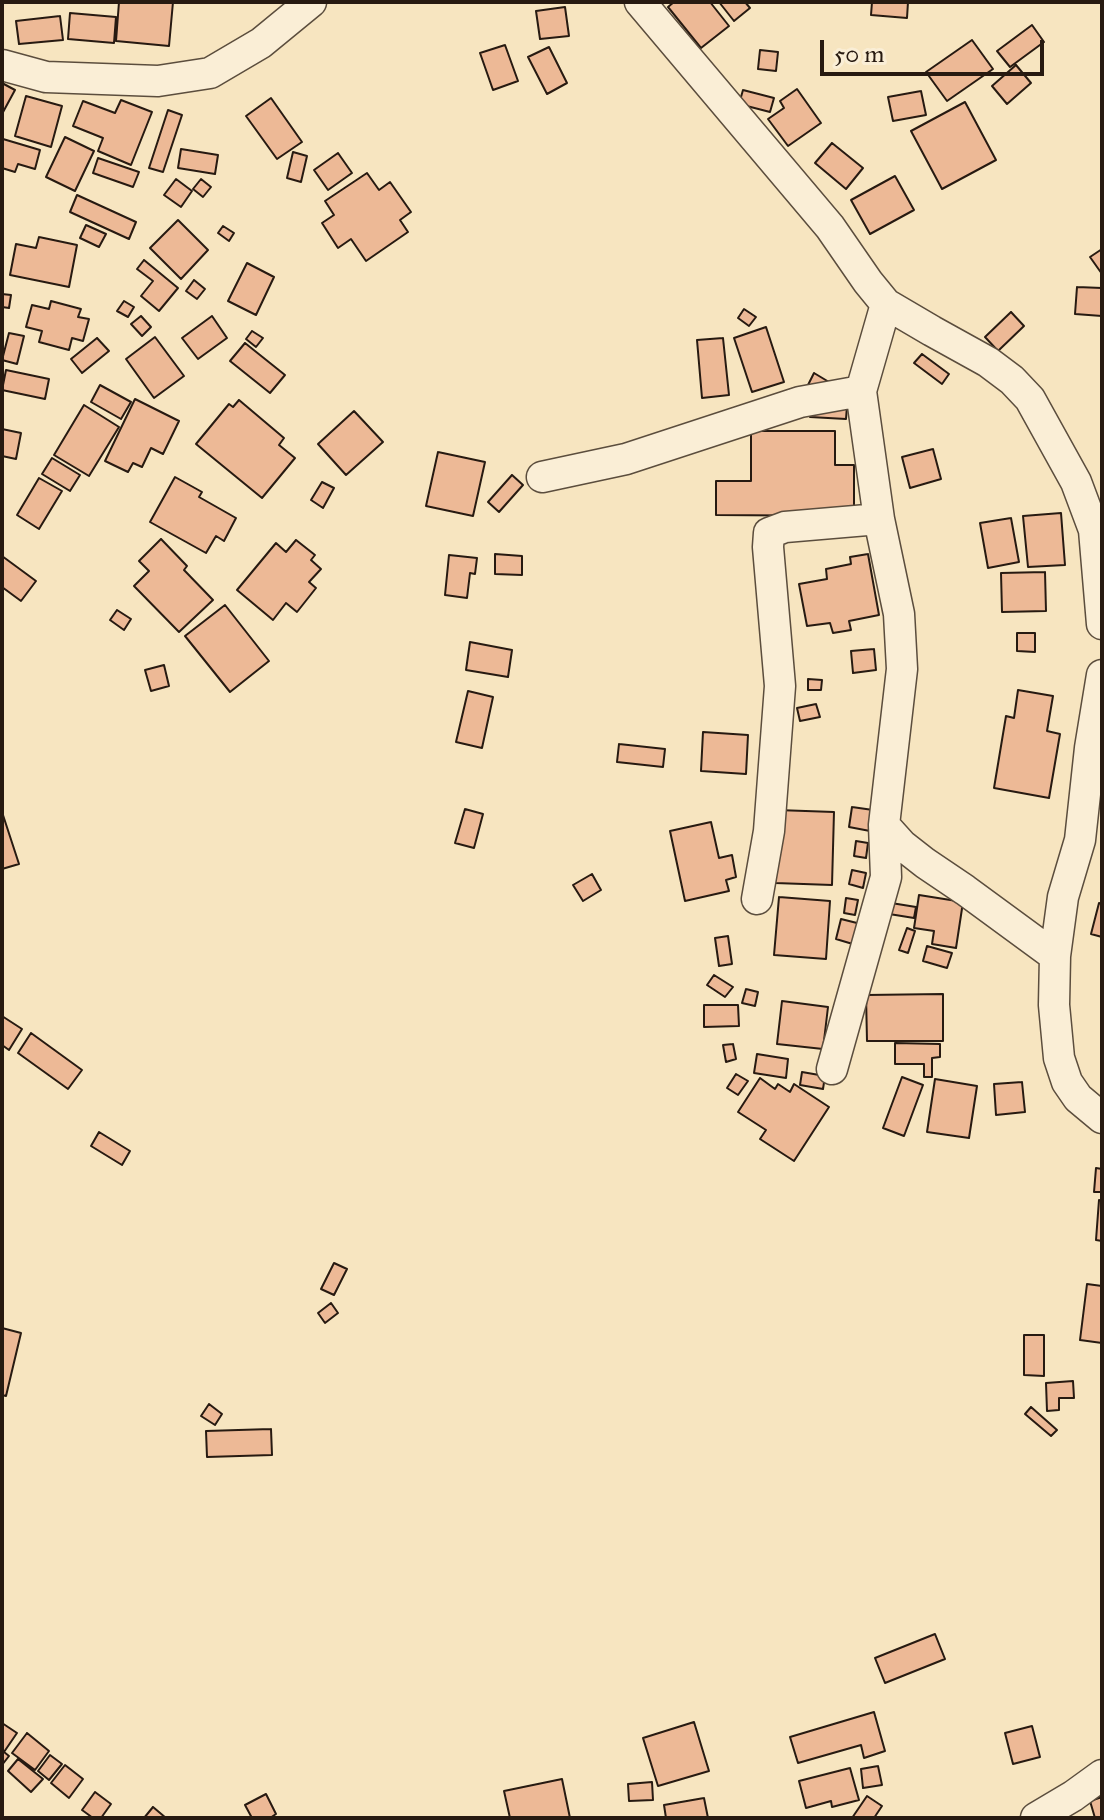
<!DOCTYPE html>
<style>
body{margin:0}
#map{position:relative;width:1104px;height:1820px;overflow:hidden;background:#f7e5c0;font-family:"IM FELL Great Primer",serif}
canvas{display:block}
.frame{position:absolute;inset:0;border:4px solid #271a11;pointer-events:none}
.scale{position:absolute;left:820px;top:40px;width:224px;height:36px;box-sizing:border-box;border:4px solid #271a11;border-top:0;padding-left:10px;font-size:24px;line-height:28px;white-space:nowrap;color:#271a11;-webkit-text-stroke:6px #faeed6;paint-order:stroke}
</style>
<div id="map">
<canvas width="1104" height="1820"></canvas>
<div class="frame"></div>
<div class="scale">50 m</div>
</div>
<script>
const context = document.querySelector('canvas').getContext('2d');
context.lineJoin = 'round';
function fill(path, color) { context.fillStyle = color; context.fill(path, 'evenodd'); }
const shape = rows => new Path2D(rows.map(r => 'M' + r).join(''));
function stroke(path, color, width, dash) { context.strokeStyle = color; context.lineWidth = width; context.lineCap = dash ? 'butt' : 'round'; context.setLineDash(dash || []); context.stroke(path); }
const building = shape([
 [119,2,173,2,169,46,116,41,119,2],
 [674,2,710,2,729,26,701,48,668,7,674,2],
 [719,2,745,2,750,8,734,21,719,2],
 [872,2,908,2,907,18,871,15,872,2],
 [565,7,569,36,540,39,536,11,565,7],
 [70,13,116,17,114,43,68,39,70,13],
 [60,16,63,40,19,44,16,21,60,16],
 [1032,25,1044,42,1010,67,997,51,1032,25],
 [972,40,993,69,947,101,926,72,972,40],
 [505,45,518,81,493,90,480,53,505,45],
 [549,47,567,83,547,94,528,57,549,47],
 [760,50,778,52,776,71,758,69,760,50],
 [1016,65,1031,83,1007,104,992,86,1016,65],
 [2,83,15,90,2,114,2,83],
 [797,89,821,123,788,146,768,119,784,108,780,101,797,89],
 [743,90,774,98,770,112,739,104,743,90],
 [921,91,926,115,893,121,888,97,921,91],
 [26,96,62,106,51,147,15,136,26,96],
 [271,98,302,142,277,159,246,116,271,98],
 [121,100,152,112,131,165,98,151,103,138,73,126,83,101,115,113,121,100],
 [965,102,996,160,942,189,911,131,965,102],
 [168,110,182,115,163,172,149,168,168,110],
 [65,137,94,151,75,191,46,177,65,137],
 [3,139,40,150,35,169,18,164,15,172,2,168,3,139],
 [832,143,863,168,846,189,815,163,832,143],
 [181,149,218,155,215,174,178,168,181,149],
 [293,152,307,156,301,182,287,178,293,152],
 [338,153,352,173,328,190,314,170,338,153],
 [98,158,139,172,133,187,93,173,98,158],
 [367,173,379,190,390,182,411,212,400,220,408,232,366,261,351,239,338,248,322,223,334,215,325,201,367,173],
 [895,176,914,210,870,234,851,200,895,176],
 [176,179,192,191,181,207,164,195,176,179],
 [201,179,211,187,203,197,193,189,201,179],
 [77,195,136,222,129,239,70,212,77,195],
 [178,220,208,250,181,279,150,248,178,220],
 [86,225,106,234,99,247,80,238,86,225],
 [223,226,234,233,229,241,218,233,223,226],
 [39,237,77,245,69,287,10,275,16,244,36,248,39,237],
 [1102,249,1102,274,1090,257,1102,249],
 [144,260,178,288,159,311,141,296,153,281,137,269,144,260],
 [247,263,274,277,256,315,228,301,247,263],
 [194,280,205,289,197,299,186,291,194,280],
 [1077,287,1102,288,1102,316,1075,314,1077,287],
 [2,294,11,295,9,308,2,307,2,294],
 [51,301,81,309,78,317,89,319,83,341,72,338,69,350,39,342,42,331,26,327,32,305,49,309,51,301],
 [124,301,134,307,128,317,117,311,124,301],
 [744,309,756,317,749,326,738,318,744,309],
 [1011,312,1024,326,998,351,985,337,1011,312],
 [141,316,151,327,142,336,131,324,141,316],
 [212,316,227,338,198,359,182,338,212,316],
 [766,327,784,382,752,392,734,338,766,327],
 [252,331,263,338,256,347,246,339,252,331],
 [9,333,24,336,17,364,2,360,9,333],
 [155,337,184,376,154,398,126,359,155,337],
 [97,338,109,351,82,373,71,359,97,338],
 [723,338,729,395,702,398,697,340,723,338],
 [245,343,285,375,270,393,230,361,245,343],
 [922,354,949,374,942,384,914,363,922,354],
 [6,370,49,379,45,399,2,390,6,370],
 [814,373,829,382,822,394,808,385,814,373],
 [100,385,131,402,121,419,91,402,100,385],
 [135,399,179,421,163,454,151,448,142,467,133,463,128,472,105,461,135,399],
 [239,400,284,438,279,445,295,458,262,498,196,444,229,404,233,407,239,400],
 [811,404,847,406,846,419,810,417,811,404],
 [84,405,119,427,89,476,54,455,84,405],
 [354,411,383,442,346,475,318,444,354,411],
 [2,429,21,433,16,459,2,456,2,429],
 [751,431,835,431,835,465,854,465,854,516,716,515,716,481,751,481,751,431],
 [933,449,941,479,910,488,902,457,933,449],
 [438,452,485,462,473,516,426,506,438,452],
 [52,458,80,475,70,491,42,474,52,458],
 [512,475,523,485,499,512,488,502,512,475],
 [175,477,202,492,199,497,236,518,224,541,216,536,206,553,150,522,175,477],
 [39,478,62,491,39,529,17,515,39,478],
 [322,482,334,488,323,508,311,500,322,482],
 [1061,513,1065,565,1028,567,1023,516,1061,513],
 [1011,518,1019,562,988,568,980,523,1011,518],
 [161,539,187,566,184,570,213,600,179,632,134,586,149,571,139,561,161,539],
 [296,540,315,555,311,560,321,569,309,582,316,588,297,612,286,603,273,620,237,590,276,543,286,552,296,540],
 [495,554,522,556,522,575,495,574,495,554],
 [868,554,879,615,849,621,851,630,833,633,830,623,807,626,799,584,827,579,826,569,851,564,850,557,868,554],
 [449,555,477,558,475,574,470,573,467,598,445,595,449,555],
 [2,556,36,581,21,601,2,587,2,556],
 [1045,572,1046,611,1002,612,1001,573,1045,572],
 [225,605,269,661,230,692,185,636,225,605],
 [117,610,131,619,124,630,110,620,117,610],
 [1017,633,1035,633,1035,652,1017,651,1017,633],
 [470,642,512,650,508,677,466,670,470,642],
 [874,649,876,670,853,673,851,651,874,649],
 [164,665,169,686,151,691,145,670,164,665],
 [808,679,822,680,821,690,808,690,808,679],
 [1018,690,1053,696,1047,731,1060,734,1049,798,994,788,1006,716,1014,718,1018,690],
 [468,691,493,697,482,748,456,742,468,691],
 [816,704,820,717,800,721,797,708,816,704],
 [703,732,748,735,746,774,701,771,703,732],
 [619,744,665,749,663,767,617,762,619,744],
 [852,807,873,810,870,831,849,827,852,807],
 [465,809,483,814,474,848,455,843,465,809],
 [777,810,834,812,832,885,775,883,777,810],
 [2,812,19,864,2,869,2,812],
 [711,822,719,858,732,855,736,877,726,880,729,891,685,901,670,831,711,822],
 [856,841,868,843,866,858,854,856,856,841],
 [852,870,866,873,863,888,849,884,852,870],
 [592,874,601,890,583,901,573,885,592,874],
 [919,895,963,902,956,948,932,944,934,931,914,928,919,895],
 [779,897,830,901,826,959,774,955,779,897],
 [846,898,858,900,855,915,844,913,846,898],
 [885,902,916,907,914,918,883,913,885,902],
 [1099,903,1102,904,1102,937,1091,934,1099,903],
 [841,919,861,924,856,945,836,939,841,919],
 [907,928,915,931,908,953,899,950,907,928],
 [728,936,732,964,719,966,715,938,728,936],
 [927,946,952,953,947,968,923,961,927,946],
 [714,975,733,987,725,997,707,985,714,975],
 [746,989,758,992,755,1006,742,1003,746,989],
 [943,994,943,1041,867,1041,866,995,943,994],
 [782,1001,828,1007,823,1049,777,1044,782,1001],
 [704,1005,738,1005,739,1026,704,1027,704,1005],
 [2,1016,22,1029,9,1050,2,1045,2,1016],
 [31,1033,82,1070,68,1089,18,1053,31,1033],
 [895,1043,940,1044,940,1057,932,1058,932,1077,924,1077,924,1064,895,1064,895,1043],
 [733,1044,736,1059,726,1062,723,1045,733,1044],
 [757,1054,788,1059,786,1078,754,1073,757,1054],
 [802,1072,825,1076,823,1089,800,1085,802,1072],
 [736,1074,748,1081,738,1095,727,1088,736,1074],
 [902,1077,923,1085,904,1136,883,1128,902,1077],
 [760,1078,775,1089,778,1084,790,1092,794,1084,829,1107,794,1161,760,1139,766,1130,738,1112,760,1078],
 [935,1079,977,1086,969,1138,927,1132,935,1079],
 [1022,1082,1025,1112,996,1115,994,1084,1022,1082],
 [99,1132,130,1151,122,1165,91,1146,99,1132],
 [1096,1168,1102,1169,1102,1192,1094,1192,1096,1168],
 [1099,1200,1102,1201,1102,1241,1096,1240,1099,1200],
 [334,1263,347,1269,334,1295,321,1289,334,1263],
 [1087,1284,1102,1286,1102,1343,1080,1340,1087,1284],
 [331,1303,338,1313,325,1323,318,1313,331,1303],
 [2,1328,21,1333,6,1396,2,1395,2,1328],
 [1024,1335,1044,1335,1044,1376,1024,1375,1024,1335],
 [1073,1381,1074,1398,1059,1398,1059,1410,1047,1411,1046,1383,1073,1381],
 [209,1404,222,1414,215,1425,201,1416,209,1404],
 [1031,1407,1057,1430,1051,1436,1025,1414,1031,1407],
 [271,1429,272,1455,207,1457,206,1431,271,1429],
 [935,1634,945,1659,885,1683,875,1658,935,1634],
 [874,1712,885,1751,864,1758,861,1745,798,1763,790,1737,874,1712],
 [694,1722,709,1771,658,1786,643,1738,694,1722],
 [2,1723,17,1733,4,1752,9,1756,2,1765,2,1723],
 [1032,1726,1040,1757,1013,1764,1005,1733,1032,1726],
 [27,1733,49,1751,35,1770,12,1753,27,1733],
 [50,1755,62,1764,49,1780,38,1771,50,1755],
 [18,1759,43,1779,31,1792,8,1771,18,1759],
 [65,1765,83,1779,69,1798,51,1783,65,1765],
 [878,1766,882,1785,863,1788,861,1769,878,1766],
 [850,1768,859,1800,832,1807,831,1801,806,1808,799,1781,850,1768],
 [562,1779,570,1818,510,1818,504,1791,562,1779],
 [652,1782,653,1800,629,1801,628,1784,652,1782],
 [95,1792,111,1804,101,1818,93,1818,82,1810,95,1792],
 [266,1794,276,1814,270,1818,252,1818,245,1805,266,1794],
 [867,1796,882,1806,874,1818,852,1818,867,1796],
 [1102,1797,1102,1818,1095,1818,1090,1801,1102,1797],
 [704,1798,708,1818,666,1818,664,1805,704,1798],
 [153,1807,166,1818,144,1818,153,1807]
]);
const minor = shape([
 [640,2,830,227,868,282,886,304,932,331,988,362,1012,380,1030,399,1076,482,1094,530,1102,624],
 [2,65,46,77,158,81,210,73,261,43,311,2],
 [542,477,626,459,800,402,861,391],
 [1102,675,1090,748,1080,840,1063,897,1055,956,1054,1005,1059,1058,1067,1082,1078,1098,1102,1118],
 [884,825,902,845,925,863,965,890,1055,956],
 [757,899,769,831,780,686,768,547,769,533,785,527,879,519],
 [832,1069,886,877,884,825,902,669,899,614,879,519,861,391,886,304],
 [1036,1818,1073,1796,1102,1775]
]);
fill(building, '#edb996');
stroke(building, '#271a11', 2);
stroke(minor, '#5b4d3d', 33);
stroke(minor, '#faeed6', 30);
</script>
